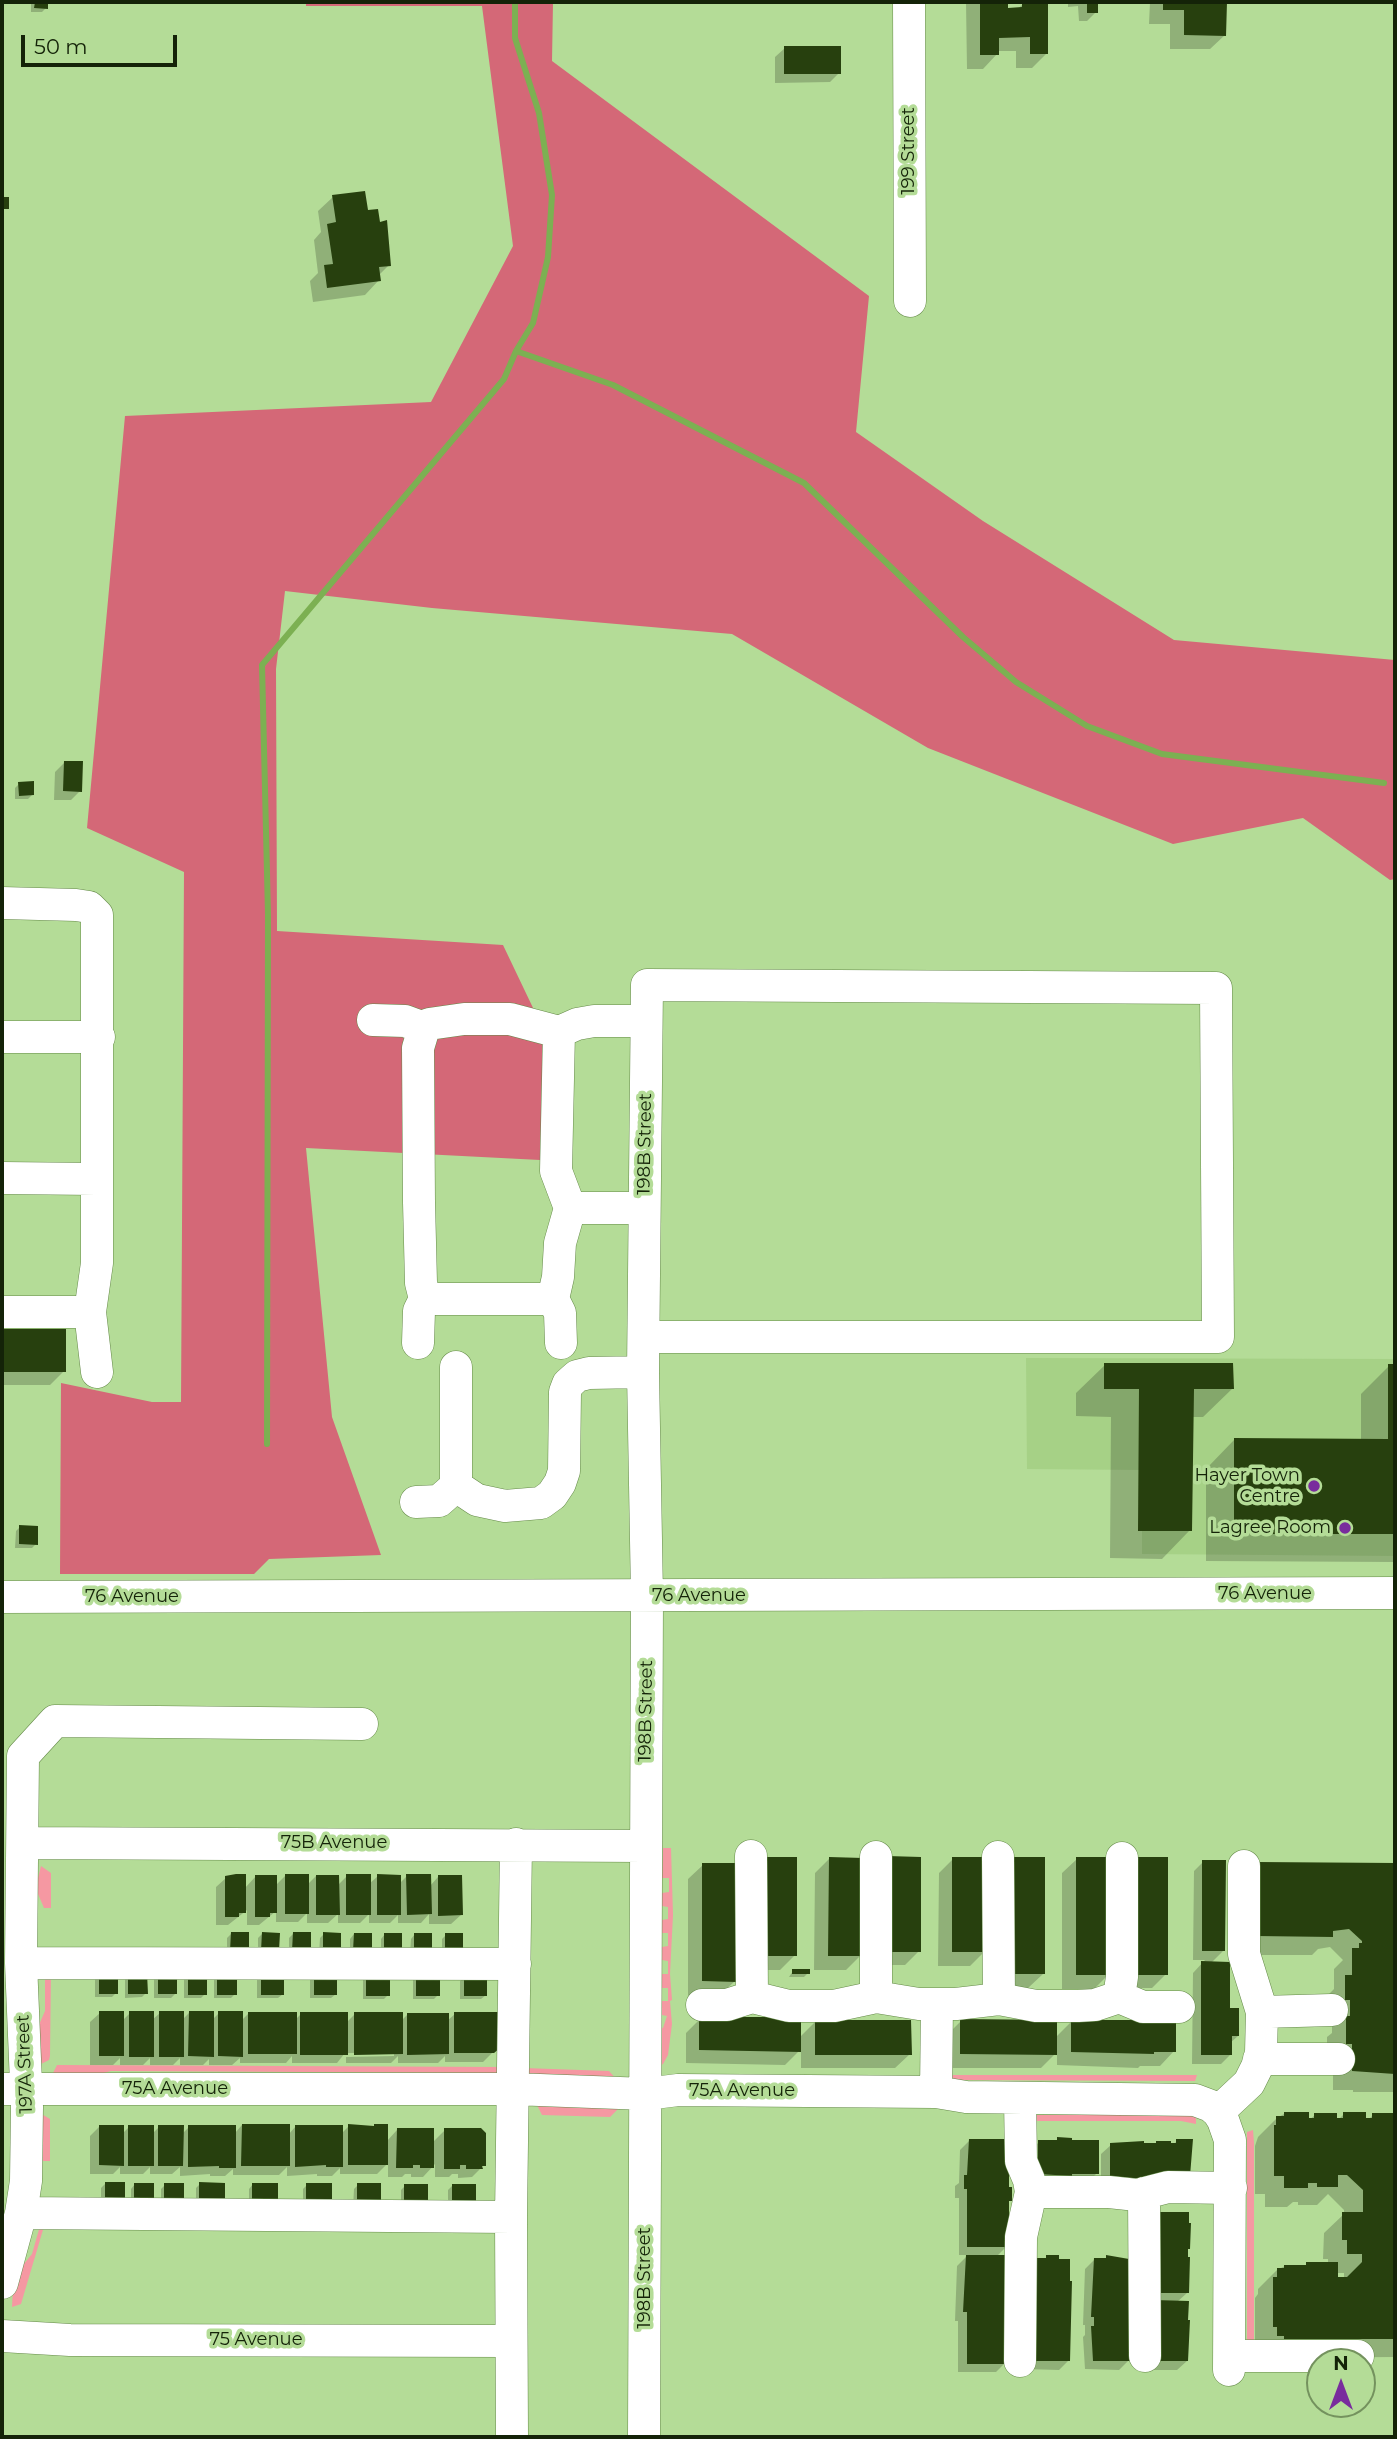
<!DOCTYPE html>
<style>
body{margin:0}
#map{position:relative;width:1397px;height:2439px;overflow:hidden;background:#b4dc97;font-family:Montserrat,sans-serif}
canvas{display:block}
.frame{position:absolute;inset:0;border:4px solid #142308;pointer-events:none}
.north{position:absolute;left:1306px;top:2348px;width:70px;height:70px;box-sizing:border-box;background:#b4dc97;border:2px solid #74925e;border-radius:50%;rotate:0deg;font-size:19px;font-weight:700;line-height:28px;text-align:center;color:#142308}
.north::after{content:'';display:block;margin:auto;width:24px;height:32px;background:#792c9d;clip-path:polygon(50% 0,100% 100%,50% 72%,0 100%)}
.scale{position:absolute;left:21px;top:35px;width:156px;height:32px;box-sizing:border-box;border:4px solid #142308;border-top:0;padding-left:9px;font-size:21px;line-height:24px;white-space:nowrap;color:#142308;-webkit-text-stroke:5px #b4dc97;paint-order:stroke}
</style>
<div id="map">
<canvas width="1397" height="2439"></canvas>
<div class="frame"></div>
<div class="north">N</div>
<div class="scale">50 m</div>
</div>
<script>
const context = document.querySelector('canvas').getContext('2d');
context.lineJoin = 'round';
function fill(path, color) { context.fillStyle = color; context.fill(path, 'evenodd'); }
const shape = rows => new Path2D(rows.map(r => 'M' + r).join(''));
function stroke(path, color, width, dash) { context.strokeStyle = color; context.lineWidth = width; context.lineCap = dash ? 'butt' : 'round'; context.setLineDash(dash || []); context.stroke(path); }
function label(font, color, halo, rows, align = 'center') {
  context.font = font + ' Montserrat,sans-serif'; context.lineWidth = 7; context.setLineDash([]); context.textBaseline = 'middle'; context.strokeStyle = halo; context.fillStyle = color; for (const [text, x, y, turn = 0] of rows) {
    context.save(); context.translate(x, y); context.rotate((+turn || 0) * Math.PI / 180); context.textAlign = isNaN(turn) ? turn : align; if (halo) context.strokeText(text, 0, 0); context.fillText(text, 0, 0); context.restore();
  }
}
const built = shape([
 [1026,1358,1395,1359,1395,1556,1142,1554,1142,1470,1027,1469]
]);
const green = shape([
 [663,1848,671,1848,673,1915,670,1974,672,2000,670,2001,672,2024,668,2055,663,2064,658,2067,657,2027,663,2028,667,2016,662,2015,662,2001,668,2001,668,1988,662,1988,662,1974,668,1974,668,1961,662,1960,662,1947,668,1946,668,1933,662,1933,662,1920,668,1919,668,1907,662,1906,662,1893,669,1892,669,1878,662,1878],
 [41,1866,51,1873,51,1908,44,1908,38,1894,38,1878],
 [51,1971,50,2056,49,2060,41,2064,38,2027,45,2011,45,1974],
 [57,2065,506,2067,502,2073,111,2071,89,2077,52,2075],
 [524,2068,609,2071,618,2081,528,2074],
 [947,2075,1197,2075,1195,2081,950,2080],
 [537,2105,619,2108,610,2117,542,2115],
 [40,2113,50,2119,50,2161,43,2161,38,2149],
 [1034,2115,1186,2115,1196,2117,1196,2124,1181,2121,1031,2121],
 [1253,2130,1254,2143,1254,2344,1247,2340,1247,2132],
 [45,2223,21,2304,12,2307,13,2288,19,2270,32,2254,40,2226]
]);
const forest = shape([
 [306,2,553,2,552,61,869,296,856,432,983,521,1174,640,1395,660,1395,879,1390,880,1303,818,1173,844,928,748,732,634,432,608,285,591,276,669,277,931,503,945,545,1033,540,1160,306,1148,332,1417,381,1555,269,1559,254,1574,60,1574,61,1383,152,1402,181,1402,184,872,87,828,125,416,431,402,513,246,482,6,306,6]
]);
const shadow = shape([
 [31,2,47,2,46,8,42,12,31,12],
 [966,2,1006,2,1006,9,1018,9,1023,4,1046,54,1032,68,1016,68,1016,51,997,51,997,54,983,69,967,69],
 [1068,2,1096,2,1096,12,1087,21,1079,21,1078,6,1068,7],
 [1150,2,1225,2,1225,35,1210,49,1170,49,1170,24,1149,24],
 [785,48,839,73,830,82,775,83,775,57],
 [333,197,366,212,389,265,379,275,379,280,365,295,313,302,310,281,318,273,314,240,321,232,318,211],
 [65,762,80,791,71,800,54,800,55,772],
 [19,784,32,795,28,799,15,799,15,788],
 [2,1330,64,1330,64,1371,50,1385,2,1385],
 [1105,1365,1232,1389,1203,1417,1192,1417,1190,1530,1162,1559,1110,1558,1111,1417,1076,1416,1076,1393],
 [1389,1366,1395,1366,1395,1562,1206,1561,1206,1469,1234,1440,1361,1440,1361,1394],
 [20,1527,36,1544,32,1548,15,1548,16,1531],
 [888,1858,919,1951,905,1965,873,1965],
 [829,1859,861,1955,846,1970,814,1970,815,1873],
 [953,1859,984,1952,970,1966,938,1966,939,1873],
 [1011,1859,1043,1974,1028,1988,996,1988],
 [1077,1859,1108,1975,1094,1989,1062,1989,1062,1873],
 [1203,1862,1223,1951,1211,1963,1238,2036,1230,2043,1230,2055,1221,2064,1192,2064,1193,1973,1205,1960,1193,1960,1194,1871],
 [1257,1864,1395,1865,1395,2092,1353,2092,1353,2090,1333,2090,1333,2062,1327,2062,1327,2037,1332,2033,1332,2019,1327,1996,1334,1989,1334,1969,1343,1960,1330,1947,1318,1949,1312,1955,1237,1955],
 [703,1865,735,1981,720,1995,688,1995,688,1879],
 [749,1873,795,1955,780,1970,748,1970],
 [1121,1873,1166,1974,1152,1988,1121,1988],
 [286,1875,307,1885,316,1876,338,1885,347,1876,369,1884,378,1876,399,1884,407,1876,430,1886,438,1877,461,1915,451,1924,429,1924,429,1914,421,1923,398,1923,398,1915,390,1923,369,1923,369,1914,360,1923,338,1923,338,1914,328,1923,307,1923,307,1913,298,1922,276,1922,276,1911,259,1925,247,1925,247,1910,228,1925,216,1925,216,1887,226,1878,245,1888,256,1876,275,1886],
 [231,1934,247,1950,227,1955,227,1938],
 [262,1934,273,1955,258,1955,258,1938],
 [293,1934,309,1950,289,1955,289,1938],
 [324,1934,339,1934,319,1955,320,1938],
 [354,1934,370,1935,350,1955,350,1939],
 [385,1934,396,1955,381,1955,381,1939],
 [415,1934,430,1934,410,1955,411,1939],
 [446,1935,461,1935,442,1955,442,1939],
 [793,1971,808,1973,804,1977,789,1977],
 [99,1974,116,1993,112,1997,95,1997,95,1979],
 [129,1975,146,1993,142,1997,125,1998,125,1979],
 [158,1975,176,1993,171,1998,154,1998,154,1979],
 [188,1975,205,1994,201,1998,184,1998,184,1979],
 [218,1975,235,1994,231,1998,214,1998,214,1979],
 [261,1975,283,1994,278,1998,257,1998,257,1980],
 [314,1975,336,1994,331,1998,310,1998,310,1980],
 [367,1976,388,1995,384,1999,363,1999,363,1980],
 [417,1976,438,1995,434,1999,413,1999,413,1980],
 [464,1976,486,1995,481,1999,460,1999,460,1981],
 [100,2013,123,2020,130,2013,152,2020,160,2013,182,2020,189,2013,212,2020,219,2013,241,2021,249,2013,295,2020,301,2014,347,2022,355,2014,401,2021,408,2014,447,2021,455,2014,498,2047,483,2062,445,2062,445,2056,438,2063,398,2063,398,2056,391,2063,346,2063,346,2057,394,2056,394,2053,345,2053,337,2063,292,2063,292,2056,286,2063,240,2063,240,2058,232,2065,209,2065,209,2059,203,2065,180,2065,180,2058,173,2065,150,2065,150,2058,143,2065,120,2065,120,2058,113,2065,90,2065,90,2022],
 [700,2019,799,2038,816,2021,910,2054,895,2068,801,2068,801,2049,785,2065,686,2063,686,2033],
 [961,2021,1055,2038,1072,2021,1174,2051,1160,2066,1140,2066,1138,2068,1057,2065,1057,2052,1041,2068,947,2068,947,2035],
 [1284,2114,1307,2122,1315,2115,1338,2120,1344,2114,1368,2120,1373,2115,1395,2114,1395,2357,1266,2358,1255,2346,1255,2298,1258,2294,1258,2289,1277,2270,1285,2266,1328,2264,1328,2259,1323,2259,1324,2233,1344,2214,1344,2210,1328,2194,1317,2205,1298,2205,1298,2202,1293,2202,1287,2207,1265,2207,1265,2194,1255,2194,1255,2146,1258,2137,1277,2118],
 [1336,2273,1344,2273,1344,2279,1336,2279],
 [242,2125,288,2135,296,2126,341,2134,349,2126,387,2141,397,2130,433,2142,445,2130,484,2165,472,2177,458,2178,458,2174,452,2174,449,2177,435,2177,435,2164,423,2177,411,2177,411,2174,405,2174,402,2177,388,2177,388,2163,377,2174,340,2174,340,2168,332,2176,317,2176,317,2174,287,2176,287,2167,279,2175,233,2175,233,2169,225,2176,210,2176,210,2174,180,2176,180,2167,172,2174,150,2174,150,2167,143,2174,120,2174,120,2167,113,2174,90,2174,90,2136,99,2127,122,2134,129,2127,152,2134,159,2127,182,2134,189,2127,235,2133],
 [1058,2139,1097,2173,1088,2182,1029,2182,1030,2151,1039,2142,1055,2142],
 [970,2140,1007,2203,1007,2246,996,2257,1005,2363,996,2372,958,2372,958,2321,955,2321,957,2266,968,2255,959,2255,959,2198,955,2198,955,2186,959,2183,960,2150],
 [1177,2141,1191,2141,1148,2185,1101,2185,1101,2154,1111,2145,1173,2145],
 [105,2184,123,2184,101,2207,101,2188],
 [135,2184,149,2208,131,2208,131,2189],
 [200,2184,219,2208,196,2208,196,2188],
 [253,2184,272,2208,249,2208,249,2189],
 [165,2185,178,2208,161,2208,161,2189],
 [307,2185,326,2208,303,2208,303,2189],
 [358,2185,379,2204,353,2208,354,2189],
 [405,2186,427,2186,401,2209,401,2190],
 [452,2186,474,2186,448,2209,448,2190],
 [1186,2251,1187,2293,1177,2302,1187,2361,1177,2370,1146,2370,1146,2302],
 [1107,2257,1129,2360,1119,2370,1085,2369,1083,2337,1085,2335,1085,2325,1083,2325,1085,2269,1094,2260,1104,2260],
 [1021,2320,1069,2360,1059,2370,1024,2369]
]);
const stream = shape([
 [516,351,613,385,804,483,963,637,1016,682,1087,726,1162,754,1384,783],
 [267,1444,268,914,262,665,504,379,516,351,533,323,548,257,552,195,539,113,515,38,515,2]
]);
const building = shape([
 [35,2,48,2,48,9,34,8],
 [980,2,1008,2,1008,8,1022,7,1022,2,1048,2,1048,54,1030,54,1030,37,999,38,999,55,980,55],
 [1087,2,1098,2,1098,13,1087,13],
 [1163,2,1227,2,1226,36,1184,35,1184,10,1163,10],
 [784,46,841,46,841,74,784,74],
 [365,191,368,210,378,209,380,222,387,220,391,266,379,267,381,281,327,288,324,265,333,264,327,224,336,222,332,195],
 [2,197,9,197,9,209,2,209],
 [64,761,83,761,82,792,63,791],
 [34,781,34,795,19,796,18,782],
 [2,1329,66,1329,66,1372,2,1372],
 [1104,1363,1233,1363,1234,1389,1194,1389,1192,1531,1138,1531,1139,1389,1104,1389],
 [1388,1364,1395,1364,1395,1534,1234,1534,1234,1438,1388,1439],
 [19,1525,38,1526,38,1545,19,1544],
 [887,1856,921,1857,921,1952,887,1952],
 [762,1857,797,1857,797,1956,762,1956],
 [829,1857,863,1858,862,1956,828,1956],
 [952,1857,986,1857,986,1952,952,1952],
 [1010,1857,1045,1857,1045,1974,1009,1974],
 [1076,1857,1111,1857,1110,1975,1076,1975],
 [1135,1857,1168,1857,1168,1975,1134,1975],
 [1202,1860,1226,1860,1225,1951,1202,1951],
 [1257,1862,1395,1863,1395,2074,1352,2071,1352,2044,1346,2044,1346,2016,1350,2016,1350,2000,1345,2000,1345,1975,1352,1975,1352,1948,1359,1948,1359,1943,1362,1943,1362,1941,1349,1929,1333,1931,1333,1937,1256,1936],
 [702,1863,737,1863,737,1982,702,1981],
 [236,1874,246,1874,246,1913,239,1913,239,1917,225,1917,225,1876],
 [285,1874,309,1874,309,1914,285,1914],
 [346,1874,371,1874,371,1915,346,1915],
 [377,1874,401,1875,401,1915,377,1915],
 [406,1874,431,1874,432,1914,407,1915],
 [255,1875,277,1875,277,1913,270,1913,270,1917,255,1917],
 [316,1875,339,1875,340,1915,316,1915],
 [438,1875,462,1875,463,1915,438,1916],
 [231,1932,249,1932,249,1951,230,1951],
 [262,1932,280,1933,279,1951,261,1951],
 [293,1932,311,1932,311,1951,292,1951],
 [323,1932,341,1933,341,1951,323,1951],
 [354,1933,372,1933,372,1952,353,1951],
 [384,1933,402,1933,402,1952,384,1951],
 [414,1933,432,1933,432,1951,414,1951],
 [445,1933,463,1933,463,1952,445,1952],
 [1201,1961,1230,1962,1230,2008,1239,2008,1239,2036,1232,2036,1232,2055,1201,2055],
 [792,1969,810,1969,810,1974,792,1974],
 [99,1973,118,1973,118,1994,99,1994],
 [128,1973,147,1973,148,1994,128,1994],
 [158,1973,177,1973,177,1994,158,1994],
 [188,1973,207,1973,207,1995,188,1995],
 [217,1973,237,1973,237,1995,217,1995],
 [261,1974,284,1974,284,1995,261,1995],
 [314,1974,337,1974,337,1995,314,1995],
 [366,1974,390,1974,390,1996,366,1996],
 [416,1974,440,1974,440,1996,416,1996],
 [464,1975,487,1975,487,1996,464,1996],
 [99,2011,124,2011,124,2056,99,2056],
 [129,2011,154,2011,154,2057,129,2057],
 [159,2011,184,2011,184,2057,159,2057],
 [189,2011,214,2011,214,2057,188,2056],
 [218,2011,243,2011,243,2057,218,2056],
 [248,2012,297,2012,297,2054,248,2054],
 [300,2012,348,2012,348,2055,300,2055],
 [354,2012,403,2012,403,2054,354,2055],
 [454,2012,500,2012,500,2048,494,2053,454,2053],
 [407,2013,449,2013,449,2054,407,2055],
 [699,2017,801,2017,801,2052,699,2050],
 [960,2019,1057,2020,1057,2055,960,2054],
 [815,2020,911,2020,912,2055,815,2055],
 [1071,2020,1176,2020,1176,2052,1154,2052,1154,2054,1071,2052],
 [1284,2112,1309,2112,1309,2118,1314,2118,1314,2113,1337,2113,1337,2118,1343,2118,1343,2112,1366,2112,1366,2118,1372,2118,1372,2113,1395,2113,1395,2339,1284,2339,1284,2336,1277,2336,1277,2327,1273,2327,1273,2277,1277,2277,1277,2268,1284,2268,1284,2265,1306,2265,1306,2262,1338,2262,1338,2277,1347,2277,1362,2262,1362,2254,1347,2254,1347,2240,1342,2240,1342,2212,1363,2212,1363,2190,1347,2175,1338,2175,1338,2187,1317,2187,1317,2183,1308,2183,1308,2188,1284,2188,1284,2176,1274,2176,1274,2125,1276,2125,1276,2116,1284,2116],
 [242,2124,290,2124,290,2166,241,2166],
 [348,2124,374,2126,374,2124,388,2124,388,2165,348,2165],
 [99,2125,124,2125,124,2166,99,2165],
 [128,2125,154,2125,154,2166,128,2166],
 [158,2125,184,2125,183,2166,158,2166],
 [188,2125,236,2125,236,2168,219,2168,219,2166,188,2167],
 [295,2125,343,2125,343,2167,326,2167,326,2165,295,2167],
 [397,2128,434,2128,434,2168,420,2168,420,2165,413,2165,413,2168,396,2168],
 [444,2128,481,2128,486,2133,486,2166,482,2166,483,2169,466,2169,466,2165,460,2165,460,2169,444,2169],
 [1057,2137,1072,2138,1072,2140,1099,2140,1099,2174,1072,2174,1072,2176,1038,2174,1038,2140,1057,2140],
 [969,2139,1007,2139,1011,2173,1009,2173,1009,2187,1012,2187,1012,2201,1009,2201,1009,2215,1011,2215,1008,2247,967,2247,967,2189,964,2189,964,2175,967,2175],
 [1176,2139,1193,2139,1190,2176,1144,2177,1144,2179,1110,2176,1110,2143,1144,2141,1144,2143,1156,2143,1156,2141,1171,2141,1171,2143,1176,2143],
 [105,2182,125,2182,125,2204,105,2204],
 [199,2182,225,2183,225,2204,199,2204],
 [134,2183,154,2183,154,2204,134,2204],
 [164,2183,184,2183,184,2205,164,2205],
 [252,2183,278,2183,278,2204,252,2204],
 [306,2183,332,2183,332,2205,306,2205],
 [357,2183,381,2183,381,2205,357,2205],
 [404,2184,428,2184,428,2206,404,2206],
 [452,2184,476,2184,476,2206,452,2205],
 [1154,2212,1189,2212,1189,2223,1191,2223,1190,2249,1188,2249,1188,2257,1190,2257,1189,2293,1154,2293],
 [966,2255,1008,2255,1007,2364,967,2364,967,2312,963,2312],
 [1046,2255,1059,2255,1059,2259,1070,2259,1070,2281,1072,2281,1070,2361,1032,2361,1035,2258,1046,2258],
 [1106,2255,1129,2259,1129,2281,1131,2281,1130,2361,1093,2361,1091,2326,1094,2326,1094,2317,1091,2317,1094,2258,1106,2258],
 [1154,2300,1189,2301,1188,2320,1190,2320,1188,2361,1154,2361]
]);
const minor = shape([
 [909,2,910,301],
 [2,903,76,905,89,907,97,915,97,1263,90,1312,97,1372],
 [373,1020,405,1021,424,1028],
 [559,1032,577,1024,594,1021,646,1021],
 [2,1037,99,1037],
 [2,1178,96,1179],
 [425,1299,553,1299,560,1313,561,1343],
 [553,1299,558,1277,560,1243,570,1208],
 [2,1312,90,1312],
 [418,1343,419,1311,425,1299,421,1283,419,1202,418,1048,424,1028,429,1024,464,1019,510,1019,559,1032,556,1171,570,1208,644,1208],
 [456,1367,456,1486,477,1500,505,1506,541,1503,552,1495,560,1483,564,1471,565,1392,568,1384,577,1376,589,1373,643,1372],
 [416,1502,439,1501,456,1486],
 [2,1597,1395,1593],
 [24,1843,644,1846],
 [751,1856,752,1997],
 [876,1857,876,1997],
 [998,1857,999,1999],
 [21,1963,515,1964],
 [1119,1997,1122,1977,1122,1858],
 [702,2005,727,2005,752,1997,789,2006,834,2006,876,1997,919,2004,956,2004,999,1999,1036,2006,1078,2006,1095,2005,1119,1997,1143,2007,1179,2007],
 [1262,2012,1332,2010],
 [1259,2059,1339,2059],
 [2,2089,513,2089,646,2094,678,2090,936,2092,966,2097,1195,2100,1211,2106,1218,2112,1223,2120,1230,2140,1229,2370],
 [936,2092,937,2004],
 [1020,2098,1021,2161,1029,2180,1031,2192,1021,2237,1020,2361],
 [1218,2112,1249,2083,1257,2067,1261,2053,1262,2012,1244,1954,1244,1866],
 [1031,2192,1109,2192,1137,2195,1168,2187,1231,2188],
 [1144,2193,1145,2356],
 [21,2213,511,2217],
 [2,2283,21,2213,26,2181,27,2107,21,1963,23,1756,55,1721,362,1724],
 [2,2336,70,2340,511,2341],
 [1230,2356,1358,2356],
 [512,2437,511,2217,516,1844],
 [644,2437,647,1596,643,1372,647,985,1216,988,1218,1337,644,1337]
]);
const markers = [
 [1314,1486,7,"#792c9d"],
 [1345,1528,7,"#792c9d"]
];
const streetNames = [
 ["199 Street",909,151,-90],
 ["198B Street",645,1144,-89],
 ["76 Avenue",1265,1594],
 ["76 Avenue",699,1596],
 ["76 Avenue",132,1597],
 ["198B Street",646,1711,-89],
 ["75B Avenue",334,1843],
 ["197A Street",25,2064,-92],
 ["75A Avenue",175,2089],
 ["75A Avenue",742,2091],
 ["198B Street",645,2278,-90],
 ["75 Avenue",256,2340]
];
const poiNames = [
 ["Hayer Town",1300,1476],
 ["Centre",1300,1497],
 ["Lagree Room",1331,1528]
];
fill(built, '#a6d186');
fill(green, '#f598a2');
fill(forest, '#d46877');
fill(shadow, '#0003');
stroke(stream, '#7cb052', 6);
fill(building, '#27400e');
stroke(minor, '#658a49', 33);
stroke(minor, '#fff', 32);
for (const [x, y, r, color] of markers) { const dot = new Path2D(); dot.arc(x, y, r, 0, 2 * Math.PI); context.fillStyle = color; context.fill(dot); stroke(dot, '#b4dc97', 2.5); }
label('18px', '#142308', '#b4dc97', streetNames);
label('18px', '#142308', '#b4dc97', poiNames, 'right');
</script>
